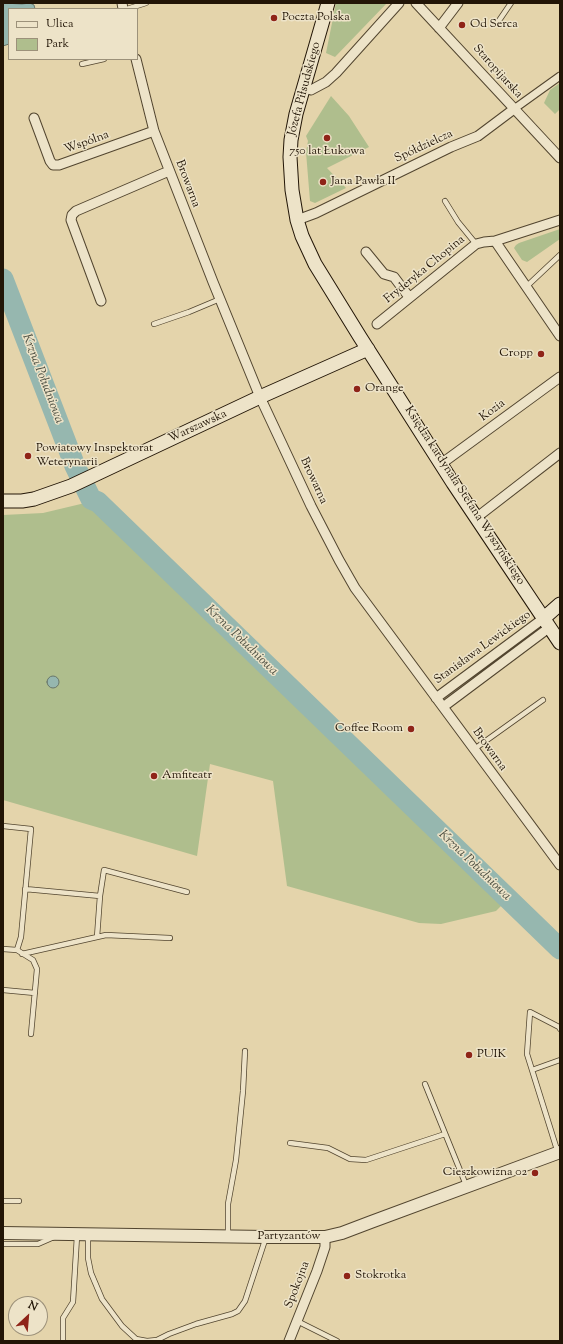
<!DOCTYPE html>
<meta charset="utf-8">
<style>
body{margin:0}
#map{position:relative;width:563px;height:1344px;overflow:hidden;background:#e4d4ab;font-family:"Sorts Mill Goudy",serif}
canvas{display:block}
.frame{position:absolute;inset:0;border:4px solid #221506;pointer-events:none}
.legend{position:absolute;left:8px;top:8px;width:130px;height:52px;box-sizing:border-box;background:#ede3c8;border:1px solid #9c917a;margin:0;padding:5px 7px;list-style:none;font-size:12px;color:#221506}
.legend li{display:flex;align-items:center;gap:8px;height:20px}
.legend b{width:20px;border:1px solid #9c917a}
.north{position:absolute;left:8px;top:1296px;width:40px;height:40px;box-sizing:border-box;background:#ede3c8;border:1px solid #9c917a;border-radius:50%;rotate:26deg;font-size:11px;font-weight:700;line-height:16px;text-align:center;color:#221506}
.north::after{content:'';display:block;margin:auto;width:14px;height:18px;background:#8f2418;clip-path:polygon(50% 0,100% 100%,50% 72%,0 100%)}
</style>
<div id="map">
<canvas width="563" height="1344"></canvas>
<div class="frame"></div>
<ul class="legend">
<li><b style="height:5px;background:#ede3c8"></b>Ulica</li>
<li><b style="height:11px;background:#afbe8d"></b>Park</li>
</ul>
<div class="north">N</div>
</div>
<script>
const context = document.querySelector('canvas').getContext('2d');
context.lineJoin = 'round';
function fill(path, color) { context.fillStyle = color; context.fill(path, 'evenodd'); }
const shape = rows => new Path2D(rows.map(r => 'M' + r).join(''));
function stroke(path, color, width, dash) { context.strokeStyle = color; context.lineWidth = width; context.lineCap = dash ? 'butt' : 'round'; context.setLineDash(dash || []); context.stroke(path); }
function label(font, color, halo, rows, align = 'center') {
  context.font = font + ' "Sorts Mill Goudy",serif'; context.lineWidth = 3; context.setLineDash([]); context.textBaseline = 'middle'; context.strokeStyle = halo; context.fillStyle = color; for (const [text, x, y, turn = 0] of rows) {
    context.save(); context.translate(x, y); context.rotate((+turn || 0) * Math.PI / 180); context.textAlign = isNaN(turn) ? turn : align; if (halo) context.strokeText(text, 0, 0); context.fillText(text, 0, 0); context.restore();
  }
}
const green = shape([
 [336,3,387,3,335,57,326,53],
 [560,83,560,109,555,114,544,103,550,90],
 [331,96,349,116,369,147,327,168,346,188,315,203,310,201,306,152,308,141,306,136],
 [560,229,560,239,527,262,522,260,514,248,516,245,519,243],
 [85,503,426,827,504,903,496,911,441,924,419,923,287,886,273,781,210,764,197,856,3,800,3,515,43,513]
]);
const water = shape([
 [3,3,22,4,30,3,34,5,35,9,9,9,9,44,3,46,3,3],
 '47 682a6 6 0 1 1 12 0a6 6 0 1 1-12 0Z'
]);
const river = shape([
 [3,279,75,466,91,499,98,502,560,949]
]);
const service = shape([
 [127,9,146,3],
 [498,22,511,3],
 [82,64,104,59],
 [445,201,458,222,476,244],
 [526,287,560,255],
 [154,324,189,312,220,299],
 [473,750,543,700],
 [3,826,31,829,21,937,17,950],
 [25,889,100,896,97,937],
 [100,896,104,870,187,892],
 [3,949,17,950,33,960,37,969,31,1034],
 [22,954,106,935,170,938],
 [3,990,35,993],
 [532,1070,560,1060],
 [425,1084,466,1185],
 [290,1143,328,1148,350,1159,366,1160,445,1134],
 [558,1153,527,1054,530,1012,559,1027,560,1029],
 [3,1201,19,1201],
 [88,1235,88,1258,91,1273,102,1299,122,1326,136,1339,147,1341,157,1340,169,1334,196,1324,232,1314,238,1311,245,1301,266,1237],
 [228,1235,228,1204,236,1160,243,1091,245,1051],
 [3,1244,38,1244,54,1237],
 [297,1321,337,1341],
 [63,1341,63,1318,73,1302,77,1236]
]);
const pedestrian = shape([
 [514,109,560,76]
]);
const minor = shape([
 [122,3,123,9],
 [416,3,560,158],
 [439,28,458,3],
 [136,59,154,131,213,282,260,397,311,506,339,560,355,588,560,865],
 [303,88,311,90,326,82,336,73,399,3],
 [34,118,50,161,53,165,59,165,154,131],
 [297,220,316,213,451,147,478,136,514,109],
 [495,241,560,336],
 [366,252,384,274,394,277,409,297],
 [101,301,71,220,72,215,76,211,169,171],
 [377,324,476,244,484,242,495,241,560,220],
 [441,464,560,377],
 [476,518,560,453],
 [436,698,544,618],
 [443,707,550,627],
 [289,1341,317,1271,325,1247,325,1237]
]);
const tertiary = shape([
 [3,1233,266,1237,325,1237,342,1233,371,1222,560,1152]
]);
const secondary = shape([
 [328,3,296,114,291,140,290,157,292,190,297,220,302,236,315,264,360,337,453,483,560,643],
 [3,501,22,501,34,499,71,486,260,397,368,349],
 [544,618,560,604]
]);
const markers = [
 [274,18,4,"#8f2418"],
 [462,25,4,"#8f2418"],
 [327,138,4,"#8f2418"],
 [323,182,4,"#8f2418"],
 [541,354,4,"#8f2418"],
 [357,389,4,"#8f2418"],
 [28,456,4,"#8f2418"],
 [411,729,4,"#8f2418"],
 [154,776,4,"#8f2418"],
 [469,1055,4,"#8f2418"],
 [535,1173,4,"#8f2418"],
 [347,1276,4,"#8f2418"]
];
const poiNames = [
 ["Poczta Polska",282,18],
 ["Od Serca",470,25],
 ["750 lat Łukowa",327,152,"center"],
 ["Jana Pawła II",331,182],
 ["Cropp",533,354,"right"],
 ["Orange",365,389],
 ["Powiatowy Inspektorat",36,449],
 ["Weterynarii",36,463],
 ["Coffee Room",403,729,"right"],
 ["Amfiteatr",162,776],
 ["PUIK",477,1055],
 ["Cieszkowizna 02",527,1173,"right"],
 ["Stokrotka",355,1276]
];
const streetNames = [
 ["Staropijarska",497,72,48],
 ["Józefa Piłsudskiego",305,89,-75],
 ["Wspólna",87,143,-20],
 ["Spółdzielcza",424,147,-25],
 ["Browarna",187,184,69],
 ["Fryderyka Chopina",425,270,-39],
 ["Kozia",493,411,-36],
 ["Warszawska",198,427,-25],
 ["Browarna",313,481,65],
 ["Księdza kardynała Stefana Wyszyńskiego",464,496,57],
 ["Stanisława Lewickiego",483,648,-36],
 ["Browarna",489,750,54],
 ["Partyzantów",289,1237],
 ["Spokojna",298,1285,-69]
];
const waterNames = [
 ["Krzna Południowa",42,379,69],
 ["Krzna Południowa",241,641,44],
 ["Krzna Południowa",474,866,44]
];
fill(green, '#afbe8d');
fill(water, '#96b7af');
stroke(water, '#68766b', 1);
stroke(river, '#96b7af', 21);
stroke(service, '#52452f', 6);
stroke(pedestrian, '#52452f', 9);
stroke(minor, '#52452f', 11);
stroke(tertiary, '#52452f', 14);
stroke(secondary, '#221506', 15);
stroke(service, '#ede3c8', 4.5);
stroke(pedestrian, '#ede3c8', 7);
stroke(minor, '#ede3c8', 9);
stroke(tertiary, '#ede3c8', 12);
stroke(secondary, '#ede3c8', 13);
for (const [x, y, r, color] of markers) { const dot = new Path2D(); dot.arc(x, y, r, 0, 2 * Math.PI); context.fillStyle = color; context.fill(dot); stroke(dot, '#ede3c8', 1.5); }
label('12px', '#221506', '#ede3c8', poiNames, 'left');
label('12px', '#221506', '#ede3c8', streetNames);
label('italic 13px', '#4b4e41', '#ede3c8', waterNames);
</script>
